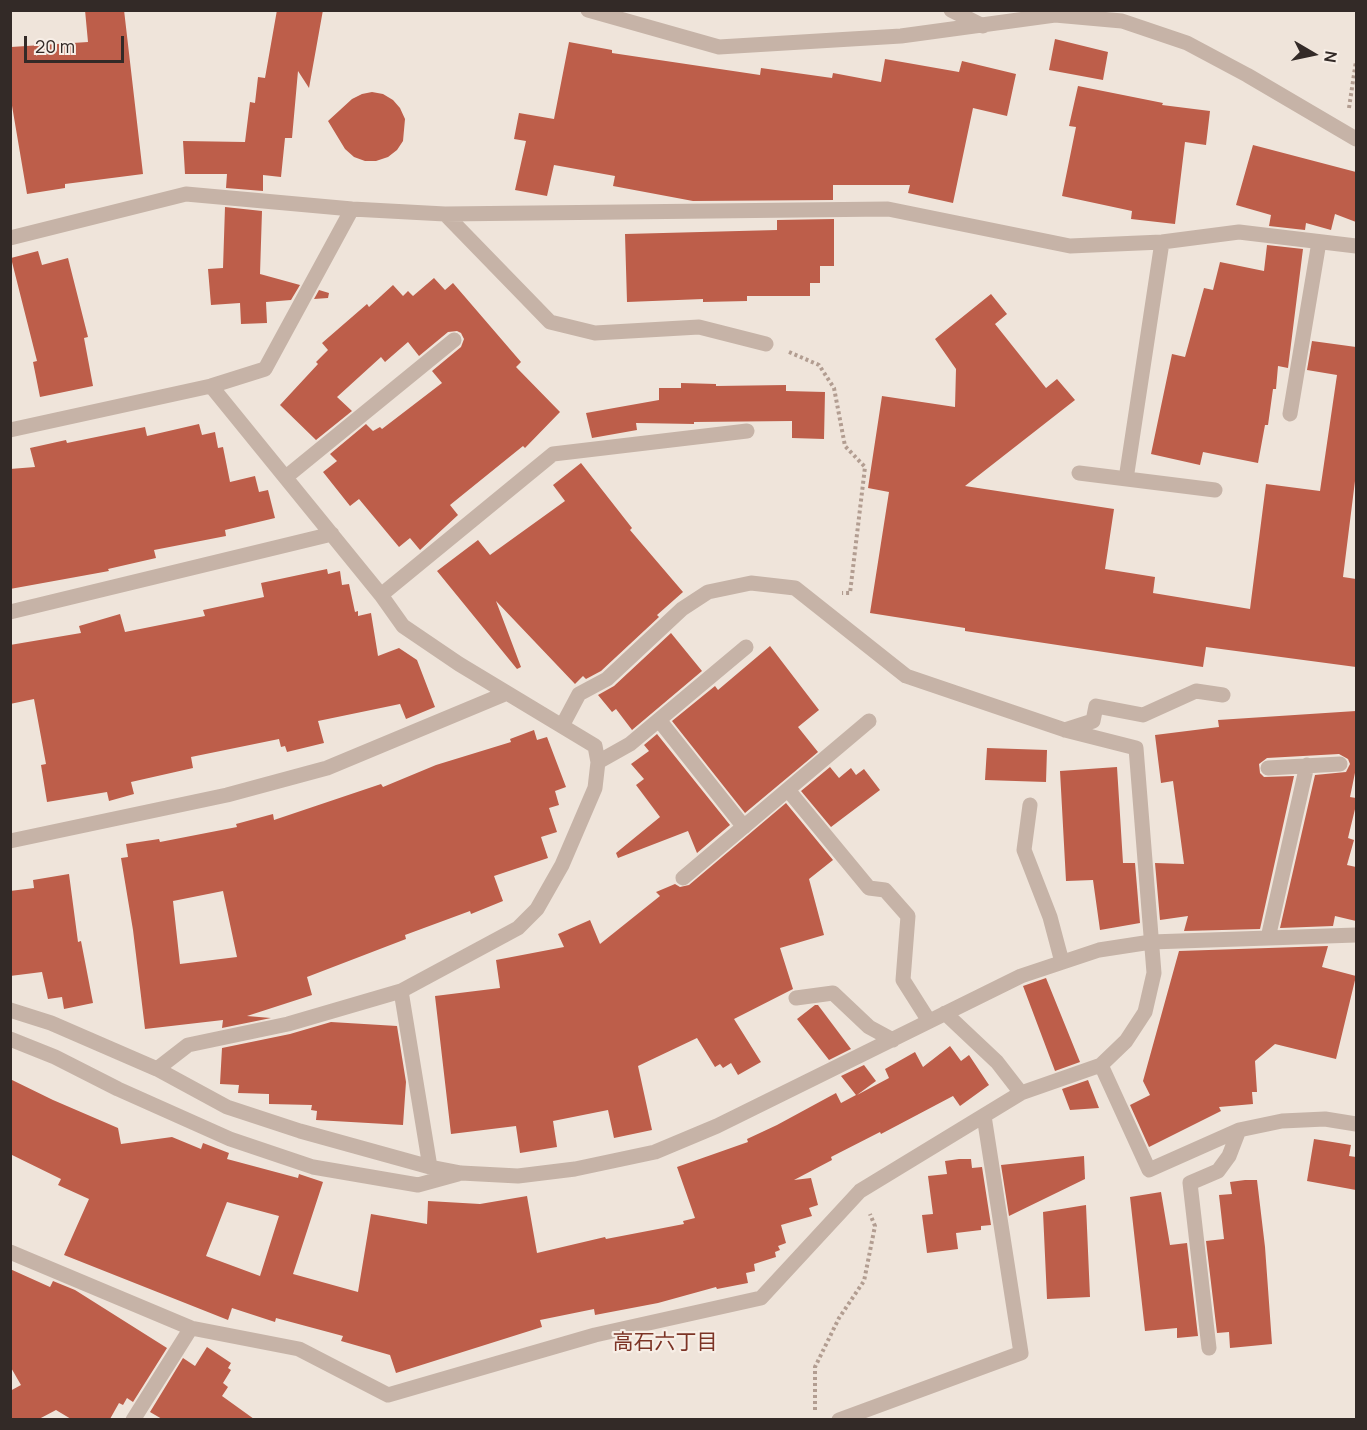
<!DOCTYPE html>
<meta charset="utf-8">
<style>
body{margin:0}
#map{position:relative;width:1367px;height:1430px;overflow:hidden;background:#efe4da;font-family:Manrope,sans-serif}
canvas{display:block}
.frame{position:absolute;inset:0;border:12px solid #332a27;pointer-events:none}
.north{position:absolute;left:1283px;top:24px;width:60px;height:60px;-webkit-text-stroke:4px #f7eee6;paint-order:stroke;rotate:99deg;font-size:16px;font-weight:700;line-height:24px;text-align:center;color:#332a27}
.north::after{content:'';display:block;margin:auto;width:21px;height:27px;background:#332a27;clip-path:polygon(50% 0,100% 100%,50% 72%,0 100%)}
.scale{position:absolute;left:24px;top:36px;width:100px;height:27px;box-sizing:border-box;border:3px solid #332a27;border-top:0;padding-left:8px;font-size:18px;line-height:21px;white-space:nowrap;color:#332a27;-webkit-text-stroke:4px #f7eee6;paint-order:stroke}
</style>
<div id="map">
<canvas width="1367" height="1430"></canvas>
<div class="frame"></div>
<div class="north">N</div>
<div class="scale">20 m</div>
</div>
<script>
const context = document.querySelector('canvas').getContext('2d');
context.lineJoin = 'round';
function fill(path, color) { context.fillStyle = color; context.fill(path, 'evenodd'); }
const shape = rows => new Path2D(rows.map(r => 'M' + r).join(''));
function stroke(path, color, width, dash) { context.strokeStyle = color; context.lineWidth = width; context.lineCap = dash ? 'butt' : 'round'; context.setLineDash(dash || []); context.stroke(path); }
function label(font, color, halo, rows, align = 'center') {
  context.font = font + ' Manrope,"Noto Sans JP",sans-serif'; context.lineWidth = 4.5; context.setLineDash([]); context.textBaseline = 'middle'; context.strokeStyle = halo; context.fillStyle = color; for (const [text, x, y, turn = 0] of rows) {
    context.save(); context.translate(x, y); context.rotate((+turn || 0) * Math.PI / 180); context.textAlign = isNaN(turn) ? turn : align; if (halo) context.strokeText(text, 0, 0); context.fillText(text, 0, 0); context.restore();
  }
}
const building = shape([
 [85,10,124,10,143,174,65,184,65,188,27,194,10,94,10,71,12,71,11,47,88,42],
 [277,10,323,10,309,88,298,71,292,138,285,138,281,177,263,175,263,191,226,188,227,174,185,174,183,141,245,142,250,102,255,103,258,77,265,78],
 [1055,39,1108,52,1103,80,1049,70],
 [569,42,612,50,612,53,760,75,761,68,832,78,833,73,881,82,885,59,959,72,962,61,1016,74,1007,116,973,108,953,203,908,193,910,185,833,185,833,200,693,201,613,186,615,176,554,165,547,196,515,190,526,141,514,139,519,113,554,119],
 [1078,86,1163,103,1162,105,1210,111,1206,145,1185,142,1175,224,1131,219,1132,211,1062,196,1076,127,1069,126],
 [372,92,383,94,393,100,400,108,405,119,403,141,397,150,388,157,376,161,365,161,354,157,345,149,328,121,352,99,362,94],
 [1253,145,1356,172,1356,222,1335,214,1331,230,1306,223,1305,230,1269,226,1271,215,1236,205],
 [225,207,262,211,260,274,300,285,291,300,266,302,267,323,241,324,240,303,211,305,208,269,223,268],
 [834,219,834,266,820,266,820,283,810,283,810,296,747,296,747,301,703,302,703,299,627,302,625,234,777,230,777,220],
 [1267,245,1303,249,1288,368,1278,366,1276,389,1273,389,1268,425,1265,425,1258,463,1203,452,1200,465,1151,454,1172,354,1185,357,1204,288,1213,290,1220,262,1264,271],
 [38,251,42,265,68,258,88,337,84,338,93,386,40,397,33,362,37,361,11,258],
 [434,278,445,290,453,283,521,362,516,367,560,412,525,448,523,446,450,505,458,515,420,550,410,538,399,547,359,499,350,506,323,472,337,461,330,454,366,424,373,431,380,427,382,429,442,383,432,371,461,347,464,339,461,333,457,331,448,332,419,356,408,342,385,362,381,357,337,397,352,411,316,440,280,405,318,364,316,362,328,350,322,343,367,304,369,307,393,285,403,296,408,291,413,296],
 [319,290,329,293,328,298,314,299],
 [991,294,1007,314,995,324,1046,388,1057,379,1075,400,965,486,1114,509,1105,569,1155,577,1153,593,1250,609,1266,484,1320,491,1337,375,1307,370,1312,341,1356,347,1356,473,1343,577,1356,579,1356,667,1206,647,1203,667,965,631,965,628,870,613,889,492,868,488,882,396,955,407,956,369,935,339],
 [681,383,716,384,716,386,786,385,786,391,825,392,824,439,792,438,792,421,694,422,694,424,636,423,637,430,592,438,586,413,659,400,659,388,681,388],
 [199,424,202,435,215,432,218,448,223,447,230,482,255,476,259,492,268,490,275,518,225,530,226,536,154,550,156,558,108,569,109,571,10,589,10,469,35,467,30,448,66,440,67,443,145,427,147,436],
 [581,463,632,528,630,530,683,592,657,615,659,617,601,671,586,679,583,676,575,684,496,601,521,667,517,669,437,571,478,540,490,555,565,501,553,485],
 [327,569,328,574,340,571,342,585,349,584,355,612,358,611,358,616,371,613,378,656,399,648,417,660,435,707,406,719,400,704,318,721,324,743,287,752,285,746,281,747,279,739,191,757,193,768,131,782,134,794,109,801,107,792,47,802,41,765,46,764,34,699,10,704,10,645,81,633,79,626,120,614,125,632,205,616,203,610,264,597,261,583],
 [671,633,702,671,632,730,616,709,612,712,598,695,614,686],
 [770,646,819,710,798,727,818,752,745,813,672,721,715,686,718,690],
 [1356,711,1356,768,1350,797,1356,798,1356,805,1348,838,1354,840,1347,865,1356,867,1356,921,1335,916,1333,926,1280,928,1315,775,1346,772,1350,764,1348,759,1339,754,1267,758,1259,764,1260,773,1264,777,1294,776,1260,929,1184,931,1188,916,1160,920,1155,863,1184,864,1173,781,1161,783,1155,735,1219,727,1218,720],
 [534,730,537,740,547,737,566,787,555,791,559,805,549,808,557,832,541,837,548,858,494,876,503,901,471,914,470,911,405,935,406,939,307,977,312,995,247,1016,271,1018,222,1028,223,1020,145,1029,133,930,121,858,128,857,126,844,159,839,160,842,237,827,236,824,273,814,274,820,381,784,383,787,436,765,511,742,510,739],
 [223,891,237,957,180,964,173,901],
 [657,734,730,825,697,853,688,831,618,858,616,853,660,817,636,785,644,779,631,764,649,751,644,745],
 [987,748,1047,750,1046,782,985,780],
 [830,767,839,778,851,768,856,775,864,769,880,790,831,827,801,791],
 [1117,767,1123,863,1135,863,1140,923,1100,930,1093,880,1066,881,1060,771],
 [786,803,833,860,809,879,824,935,780,948,793,989,734,1019,761,1062,738,1075,731,1063,723,1068,720,1064,715,1067,697,1038,638,1066,652,1130,614,1138,608,1110,553,1121,557,1147,520,1153,516,1126,451,1134,435,996,500,988,496,960,564,947,558,934,590,920,600,944,660,896,656,892,675,884,680,887,689,885],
 [69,874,78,942,81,941,93,1003,64,1009,62,997,48,999,42,972,10,976,10,891,34,888,33,880],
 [1328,946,1322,967,1356,976,1336,1059,1275,1044,1255,1061,1257,1092,1252,1092,1253,1104,1219,1107,1221,1111,1149,1147,1130,1105,1150,1095,1143,1081,1179,951],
 [1046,978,1080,1062,1055,1071,1023,986],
 [815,1005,818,1005,851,1049,829,1060,797,1019],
 [331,1022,397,1026,406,1082,403,1125,316,1120,317,1111,311,1110,312,1105,269,1104,269,1094,238,1093,239,1085,220,1084,222,1048,290,1034],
 [950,1046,961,1061,969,1055,989,1085,960,1106,953,1096,881,1134,880,1132,831,1157,832,1160,794,1180,811,1178,818,1205,809,1208,812,1216,781,1225,786,1243,778,1246,780,1250,775,1252,776,1257,754,1264,755,1271,746,1273,748,1283,717,1289,716,1287,658,1303,595,1315,594,1309,540,1320,542,1327,396,1373,390,1355,341,1341,343,1336,276,1318,275,1322,232,1308,228,1320,64,1255,89,1199,58,1185,61,1179,10,1154,10,1079,53,1100,118,1128,121,1144,172,1137,201,1149,203,1143,229,1153,227,1159,298,1178,299,1174,323,1182,293,1274,358,1292,371,1214,427,1224,428,1201,480,1204,527,1196,537,1253,605,1237,606,1239,684,1224,683,1221,695,1218,677,1167,748,1142,747,1139,777,1125,836,1093,841,1103,856,1095,841,1076,864,1065,876,1081,857,1095,889,1078,885,1069,915,1052,923,1067],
 [227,1202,279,1216,260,1276,206,1256],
 [1088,1080,1099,1108,1070,1110,1062,1089],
 [1314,1139,1351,1145,1349,1156,1356,1157,1356,1190,1307,1181],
 [1084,1156,1085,1179,1009,1216,1001,1165],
 [959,1159,971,1159,972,1168,982,1167,991,1225,981,1226,981,1230,956,1233,958,1249,927,1253,922,1215,933,1214,928,1176,947,1174,945,1161],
 [1245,1180,1257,1180,1265,1247,1272,1344,1230,1348,1229,1332,1217,1333,1206,1241,1224,1239,1219,1195,1232,1194,1230,1182],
 [1161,1192,1170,1245,1187,1243,1198,1336,1177,1338,1177,1328,1145,1331,1130,1197],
 [1086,1205,1090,1297,1047,1299,1043,1212],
 [10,1269,50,1287,53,1281,75,1290,167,1348,133,1402,127,1398,123,1405,119,1403,110,1419,71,1419,56,1410,39,1419,10,1419,10,1391,21,1385,10,1366],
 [207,1347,231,1363,228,1368,231,1370,223,1383,228,1387,222,1396,254,1419,162,1419,150,1412,183,1358,195,1366]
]);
const path = shape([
 [1349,108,1356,61],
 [789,352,819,365,834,388,845,446,865,467,850,593,842,593],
 [815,1410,815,1367,839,1318,864,1281,875,1226,870,1214]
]);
const minor = shape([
 [588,10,719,47,901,36,1055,15,1122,21,1187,43,1247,75,1356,139],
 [951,10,983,26],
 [445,214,550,322,595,333,699,327,766,344],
 [10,238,186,194,352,209,445,214,888,209,1070,246,1162,242,1239,232,1356,246],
 [1290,414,1319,242],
 [10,430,211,386,265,369,352,209],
 [1079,473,1215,490],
 [286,477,454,340],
 [1126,479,1162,242],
 [381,595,553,454,747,431],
 [10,612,332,534],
 [659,720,744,827],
 [1065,730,1093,721,1096,706,1143,715,1196,691,1223,695],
 [598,762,630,744,746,647],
 [1268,768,1340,764],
 [788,790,869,888,885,890,908,916,903,980,929,1021],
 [1030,805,1024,850,1050,917,1062,962],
 [10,841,227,795,327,768,507,693],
 [683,878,869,721],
 [1268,938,1307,765],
 [401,991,430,1167],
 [796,998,833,993,869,1027,893,1040],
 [10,1010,51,1023,157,1069,227,1107,300,1131,430,1167,461,1173,518,1176,575,1169,655,1152,717,1126,1021,976,1099,950,1151,942,1356,935],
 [945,1013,997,1062,1021,1093],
 [10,1039,55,1057,118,1089,230,1139,313,1167,418,1185,458,1174],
 [1101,1065,1149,1170,1239,1130,1282,1121,1325,1119,1356,1124],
 [157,1069,188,1045,288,1024,401,991,518,928,537,909,562,865,595,788,598,762,595,746,459,664,403,626,381,595,211,386],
 [10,1252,191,1328,299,1349,388,1395,595,1335,761,1298,860,1191,1021,1093,1101,1065,1126,1041,1145,1012,1154,973,1136,748,1065,730,906,676,795,588,751,583,708,592,682,609,607,679,579,694,562,726],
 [1209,1348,1190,1183,1218,1171,1229,1156,1239,1130],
 [133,1420,191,1328],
 [839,1420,1021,1353,984,1116]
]);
const neighbourhoodNames = [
 ["高石六丁目",665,1343]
];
fill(building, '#bd5e4a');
stroke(path, '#b29d91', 4, [3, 3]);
stroke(minor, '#c6b3a7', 15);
label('21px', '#7c3426', '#f7eee6', neighbourhoodNames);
</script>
